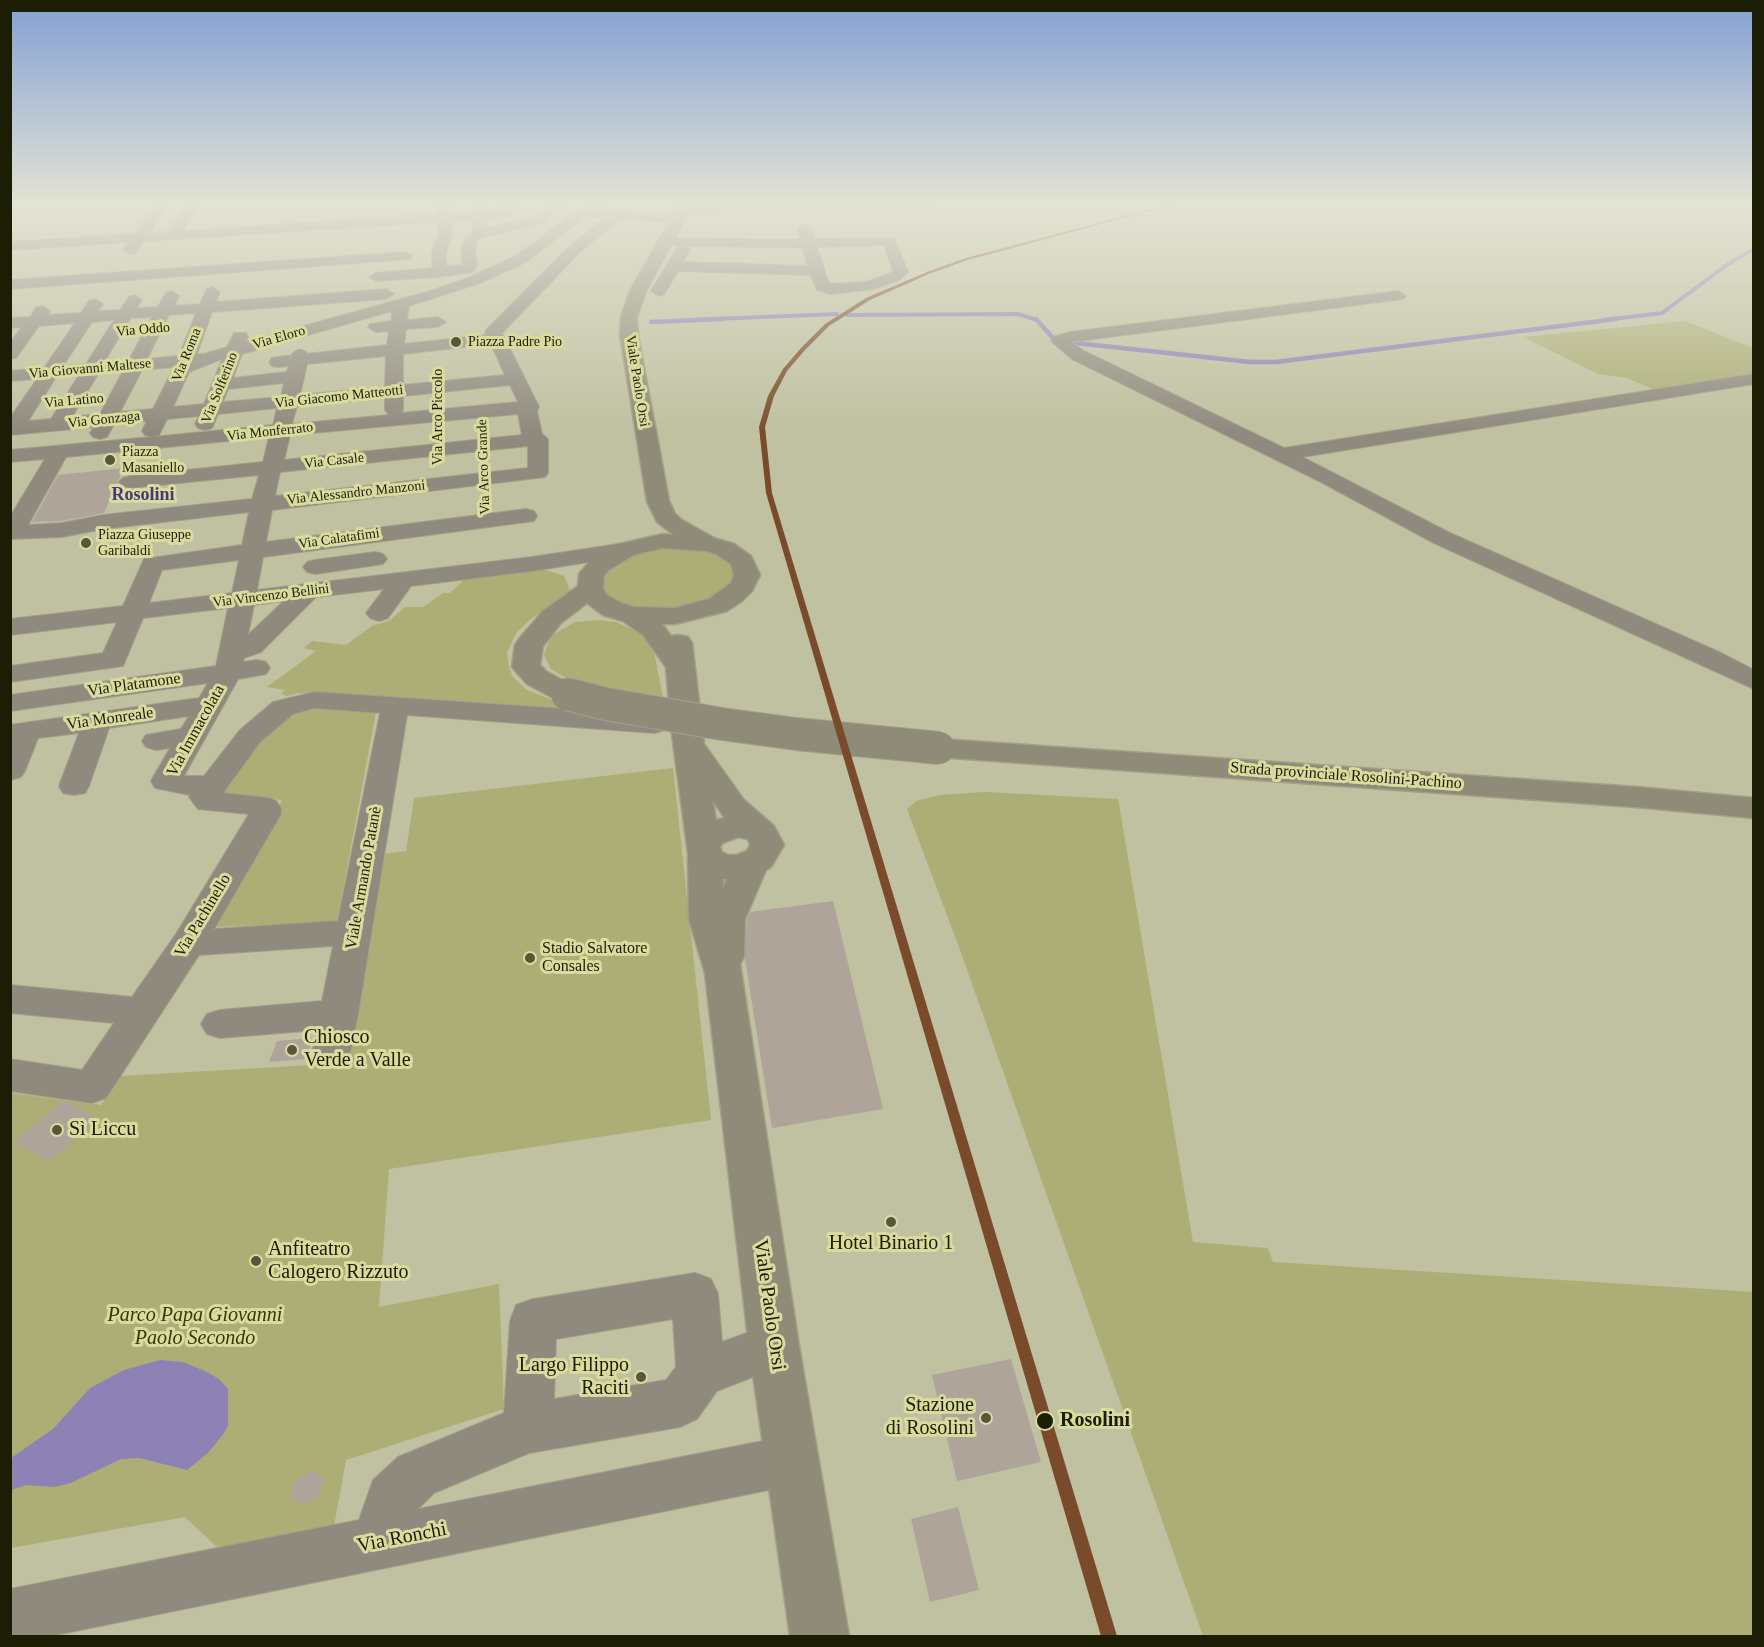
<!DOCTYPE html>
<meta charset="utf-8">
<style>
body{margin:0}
#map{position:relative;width:1764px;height:1647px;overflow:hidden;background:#c0c1a0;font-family:Georgia,serif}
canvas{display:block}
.frame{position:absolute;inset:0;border:12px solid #1c1d05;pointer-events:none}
</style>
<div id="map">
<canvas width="1764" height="1647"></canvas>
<div class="frame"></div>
</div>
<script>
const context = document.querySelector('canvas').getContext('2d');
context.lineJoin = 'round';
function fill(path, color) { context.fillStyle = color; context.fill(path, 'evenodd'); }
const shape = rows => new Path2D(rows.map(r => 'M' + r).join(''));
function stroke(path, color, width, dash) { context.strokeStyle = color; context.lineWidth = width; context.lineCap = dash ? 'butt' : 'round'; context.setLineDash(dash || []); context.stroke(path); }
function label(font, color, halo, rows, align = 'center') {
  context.font = font + ' Georgia,serif'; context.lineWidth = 6; context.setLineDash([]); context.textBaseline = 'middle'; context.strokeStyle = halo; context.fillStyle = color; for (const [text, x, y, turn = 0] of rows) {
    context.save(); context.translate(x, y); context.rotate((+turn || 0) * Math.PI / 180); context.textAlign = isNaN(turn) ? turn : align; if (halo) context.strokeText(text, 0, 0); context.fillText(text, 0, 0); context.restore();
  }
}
const green = shape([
 [1685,321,1753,348,1753,377,1660,392,1627,378,1598,374,1523,337],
 [650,547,712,549,735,565,737,576,719,597,678,610,632,608,615,602,604,593,600,583,603,572,614,561],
 [533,569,546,570,564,576,570,590,565,597,532,618,517,632,507,652,509,668,513,677,527,690,558,702,575,686,573,678,566,678,551,669,544,655,551,636,575,622,600,620,616,622,632,629,646,639,654,651,663,699,662,720,535,707,298,693,287,696,281,694,285,690,267,687,316,651,304,648,312,641,346,645,372,626,389,621,405,607,423,607,443,593,450,593,467,577],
 [310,707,376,712,337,922,213,927,282,800,221,795,254,743,285,715],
 [673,768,711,1120,389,1169,379,1307,499,1284,504,1409,346,1460,334,1526,218,1548,185,1517,11,1548,11,1093,101,1105,120,1076,348,1063,383,854,406,851,414,798],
 [986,792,1118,799,1193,1242,1268,1248,1273,1262,1753,1292,1753,1636,1203,1636,959,947,907,809,916,801,939,795]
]);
const water = shape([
 [160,1360,183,1362,207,1372,219,1379,228,1389,228,1425,224,1433,208,1453,187,1470,139,1458,121,1459,71,1483,54,1487,26,1485,11,1490,11,1458,53,1429,90,1388,124,1370]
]);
const streamFar1 = shape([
 [847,315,1018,314,1037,320],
 [688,320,837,314],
 [1604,320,1662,313,1728,264,1754,249]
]);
const stream = shape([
 [1036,319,1053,338],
 [651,322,723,319],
 [1067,342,1250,362,1276,362,1616,319]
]);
const building = shape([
 [124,468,104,513,62,521,32,522,58,475],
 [833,901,883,1109,772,1128,745,959,747,919,750,912],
 [313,1038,306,1059,269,1062,277,1041],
 [64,1101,99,1119,49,1161,14,1142],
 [1011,1359,1041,1462,957,1481,932,1375],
 [312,1471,324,1478,320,1495,303,1505,291,1498,295,1481],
 [958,1507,979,1590,930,1602,911,1519]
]);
const minor = shape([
 [157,203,169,203,149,233,169,232,188,203,200,203,183,231,437,214,437,203,449,203,450,214,472,212,472,203,484,203,485,211,500,210,503,203,515,203,515,209,508,217,486,219,486,228,533,218,554,203,567,203,542,224,482,237,477,241,475,251,477,266,472,272,439,277,376,281,369,277,376,273,432,268,432,253,438,235,438,222,143,241,135,253,130,254,123,250,128,242,10,250,10,242,135,234,157,203],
 [473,220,473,231,464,240,461,251,463,265,446,266,446,253,452,235,451,221,473,220],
 [592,203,607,203,597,210,678,214,684,218,678,222,620,219,581,251,502,333,539,407,537,411,542,434,548,439,548,473,545,477,272,510,266,542,526,509,534,511,537,516,534,521,263,557,257,590,532,557,625,543,633,545,637,550,633,555,532,571,411,586,388,618,379,621,370,618,366,613,384,589,316,597,261,652,244,658,243,662,257,660,266,662,270,668,266,674,238,679,184,776,204,776,240,730,273,702,315,692,655,715,665,718,669,724,665,730,655,733,407,715,358,1014,351,1049,346,1060,332,1064,318,1060,313,1049,317,1030,220,1038,207,1034,201,1024,207,1014,220,1010,322,1001,333,946,199,955,106,1098,92,1103,10,1091,10,1059,82,1070,114,1023,10,1013,10,985,132,997,176,934,249,814,198,809,189,797,190,795,155,788,151,781,170,748,156,750,146,747,142,741,146,735,181,729,189,716,109,728,89,786,85,793,74,795,63,793,59,786,79,733,38,738,25,771,21,777,10,780,10,725,199,698,208,683,10,711,10,695,216,666,228,608,143,618,123,666,10,682,10,666,103,653,117,622,10,635,10,619,123,606,144,559,242,545,249,512,103,529,62,537,10,539,10,517,45,459,10,462,10,450,151,437,145,435,142,431,147,421,114,424,107,437,100,439,93,437,90,433,94,427,10,435,10,418,37,379,10,381,10,371,44,368,75,323,39,326,16,358,10,359,10,342,22,327,10,328,10,318,30,317,36,308,42,306,50,311,47,315,81,313,89,301,95,299,103,304,98,311,120,310,129,297,134,295,142,300,137,308,158,307,166,293,171,291,179,296,174,306,200,304,207,289,212,287,220,292,216,302,386,289,394,294,386,299,212,312,197,354,204,354,227,347,234,333,246,333,248,337,246,342,430,291,470,277,516,256,577,210,592,203],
 [589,214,595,218,605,218,571,245,487,329,485,332,486,335,404,344,406,329,438,327,446,322,438,317,407,320,409,306,480,283,526,262,589,214],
 [392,311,391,321,370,324,368,327,376,332,389,331,387,345,278,357,272,358,269,362,272,366,278,367,289,366,287,372,233,378,242,354,392,311],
 [196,313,179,356,147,359,169,315,196,313],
 [152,317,129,360,104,362,131,318,152,317],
 [114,320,86,364,63,366,92,322,114,320],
 [491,344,505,375,403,385,403,354,491,344],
 [386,356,385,387,300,395,307,364,386,356],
 [222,359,204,404,173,407,189,372,222,359],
 [174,367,153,409,120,412,142,370,174,367],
 [123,371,100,414,72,417,98,374,123,371],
 [79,375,51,419,28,421,56,377,79,375],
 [284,383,281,397,223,402,228,389,284,383],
 [510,385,518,402,401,413,403,410,403,396,510,385],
 [385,398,385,410,389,415,292,424,297,406,385,398],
 [277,408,273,425,153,437,159,435,167,419,199,416,195,424,198,428,205,430,212,428,218,414,277,408],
 [518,414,522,435,284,460,290,435,518,414],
 [269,437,263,462,130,476,123,478,119,482,123,486,130,488,259,475,252,499,103,515,62,523,28,525,66,457,269,437],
 [528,446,528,468,275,496,280,472,528,446],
 [239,560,232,593,149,603,162,570,239,560],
 [284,601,248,635,254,605,284,601],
 [315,708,380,713,338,921,214,929,281,814,281,808,276,801,269,798,223,793,260,742,293,714,315,708],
 [810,203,935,203,929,207,682,214,676,210,682,206,810,203],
 [805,224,812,228,815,239,894,238,908,272,899,280,873,289,831,294,817,290,811,275,678,271,664,294,659,296,651,291,678,247,683,246,690,250,683,262,808,266,803,248,665,245,658,241,660,238,801,240,798,228,805,224],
 [884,245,893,271,889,274,866,282,829,284,817,247,884,245],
 [406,252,413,256,411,259,10,289,10,280,406,252],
 [1398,291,1406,296,1403,299,1071,342,1084,351,1284,448,1754,374,1754,384,1302,457,1450,533,1719,652,1754,670,1754,689,1434,543,1321,482,1072,359,1051,341,1053,337,1070,332,1398,291],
 [375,552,383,554,387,559,383,564,315,574,307,572,303,567,307,562,315,560,375,552],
 [695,1273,711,1279,718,1294,722,1342,774,1323,791,1330,798,1346,791,1362,717,1391,697,1419,680,1427,529,1453,434,1493,418,1509,793,1435,811,1442,818,1460,811,1478,793,1485,51,1636,10,1636,10,1589,359,1520,373,1480,398,1457,504,1413,510,1321,516,1305,533,1299,695,1273],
 [673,1319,676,1367,666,1380,554,1399,556,1339,673,1319]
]);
const major = shape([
 [680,203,694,203,646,291,637,317,638,335,669,501,675,514,682,520,714,538,734,544,751,556,760,575,752,591,742,601,727,611,675,624,662,624,671,636,678,635,688,637,692,643,704,744,744,800,774,826,784,845,771,867,766,870,745,919,744,957,740,964,799,1346,849,1636,790,1636,749,1346,705,973,689,919,688,853,671,727,666,667,643,635,623,621,603,615,587,603,561,623,543,646,540,665,547,672,577,688,581,694,577,700,567,703,557,700,527,684,512,667,515,645,519,639,543,611,578,586,579,574,591,560,616,545,663,534,674,535,657,522,647,501,620,335,621,317,630,291,680,203],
 [663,548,707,551,716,554,731,564,734,575,731,583,709,599,675,608,634,607,621,603,607,595,603,589,604,575,609,570,633,555,663,548],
 [713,801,722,814,725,818,716,820,713,801],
 [738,837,748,839,750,845,747,851,737,855,728,855,722,852,720,847,723,843,738,837],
 [723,879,727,879,723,888,723,879],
 [939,739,1636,787,1754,798,1754,818,1636,807,939,757,928,754,924,748,928,742,939,739]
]);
const minorBridge = shape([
 [299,362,300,358]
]);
const majorBridge = shape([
 [567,694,606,704,722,724,796,734,939,748]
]);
const rail1 = shape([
 [1174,203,1179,203,968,260,929,274,870,300,829,326,805,350,787,371,774,396,765,427,772,493,1117,1636,1101,1636,766,493,759,427,768,396,783,369,801,348,825,324,866,298,927,272,966,258,1174,203]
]);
const markers = [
 [456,342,6,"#55563b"],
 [110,460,6,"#55563b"],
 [86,543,6,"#55563b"],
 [530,958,6,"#55563b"],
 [292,1050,6,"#55563b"],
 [57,1130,6,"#55563b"],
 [891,1222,6,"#55563b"],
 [256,1261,6,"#55563b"],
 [641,1377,6,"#55563b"],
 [986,1418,6,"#55563b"],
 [1045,1421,9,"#1c1d05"]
];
const farStreetnames = [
 ["Via Oddo",143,330,-5],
 ["Via Eloro",279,338,-16],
 ["Via Roma",187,355,-68],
 ["Via Giovanni Maltese",90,369,-5],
 ["Viale Paolo Orsi",637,381,81],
 ["Via Solferino",220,388,-68],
 ["Via Giacomo Matteotti",339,397,-6],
 ["Via Latino",74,401,-5],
 ["Via Arco Piccolo",438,417,-90],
 ["Via Gonzaga",104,420,-6],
 ["Via Monferrato",270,432,-6],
 ["Via Casale",334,461,-6],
 ["Via Arco Grande",484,467,-92],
 ["Via Alessandro Manzoni",356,493,-6],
 ["Via Calatafimi",339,539,-8],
 ["Via Vincenzo Bellini",271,596,-7]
];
const farPoinames = [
 ["Piazza Padre Pio",468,342],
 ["Piazza",122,452],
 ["Masaniello",122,468],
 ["Piazza Giuseppe",98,535],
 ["Garibaldi",98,551]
];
const streetNames = [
 ["Via Platamone",134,685,-8],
 ["Via Monreale",110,719,-8],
 ["Via Immacolata",196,731,-61],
 ["Strada provinciale Rosolini-Pachino",1346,776,4],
 ["Viale Armando Patanè",364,878,-80],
 ["Via Pachinello",203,916,-59]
];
const poiNames = [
 ["Stadio Salvatore",542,949],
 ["Consales",542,967]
];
const farDistrictnames = [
 ["Rosolini",143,495]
];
const nearPoinames = [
 ["Chiosco",304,1038],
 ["Verde a Valle",304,1061],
 ["Sì Liccu",69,1130],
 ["Hotel Binario 1",891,1244,"center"],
 ["Anfiteatro",268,1250],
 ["Calogero Rizzuto",268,1273],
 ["Largo Filippo",629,1366,"right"],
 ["Raciti",629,1389,"right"],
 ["Stazione",974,1406,"right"],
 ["di Rosolini",974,1429,"right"]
];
const nearStreetnames = [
 ["Viale Paolo Orsi",769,1305,82],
 ["Via Ronchi",402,1538,-11]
];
const nearParknames = [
 ["Parco Papa Giovanni",195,1316],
 ["Paolo Secondo",195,1339]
];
const nearStopnames = [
 ["Rosolini",1060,1421]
];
fill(green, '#adae76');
fill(water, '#8c82b6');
stroke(streamFar1, '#8c82b6', 4);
stroke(stream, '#8c82b6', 4.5);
fill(building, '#aea49a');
stroke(minor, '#a0a187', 2);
stroke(major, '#a0a187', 3);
fill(minor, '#908a7e');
fill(major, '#908b78');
stroke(minorBridge, '#a0a187', 20, []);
stroke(majorBridge, '#a0a187', 34, []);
stroke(minorBridge, '#908a7e', 18);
stroke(majorBridge, '#908b78', 32);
fill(rail1, '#7a4b2a');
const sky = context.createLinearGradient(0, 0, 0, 433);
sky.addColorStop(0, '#83a0d4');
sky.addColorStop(0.47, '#e3e3d4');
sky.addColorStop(1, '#e3e3d400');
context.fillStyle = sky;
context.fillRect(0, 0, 1764, 433);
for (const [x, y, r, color] of markers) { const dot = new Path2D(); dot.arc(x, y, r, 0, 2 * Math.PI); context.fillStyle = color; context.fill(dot); stroke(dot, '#dadb9f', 2); }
label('14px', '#1c1d05', '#dadb9f', farStreetnames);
label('14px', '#1c1d05', '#dadb9f', farPoinames, 'left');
label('16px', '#1c1d05', '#dadb9f', streetNames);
label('16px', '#1c1d05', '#dadb9f', poiNames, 'left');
label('bold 18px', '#453a77', '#dadb9f', farDistrictnames);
label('20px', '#1c1d05', '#dadb9f', nearPoinames, 'left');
label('20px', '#1c1d05', '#dadb9f', nearStreetnames);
label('italic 20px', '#373707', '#dadb9f', nearParknames);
label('bold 20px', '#1c1d05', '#dadb9f', nearStopnames, 'left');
</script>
